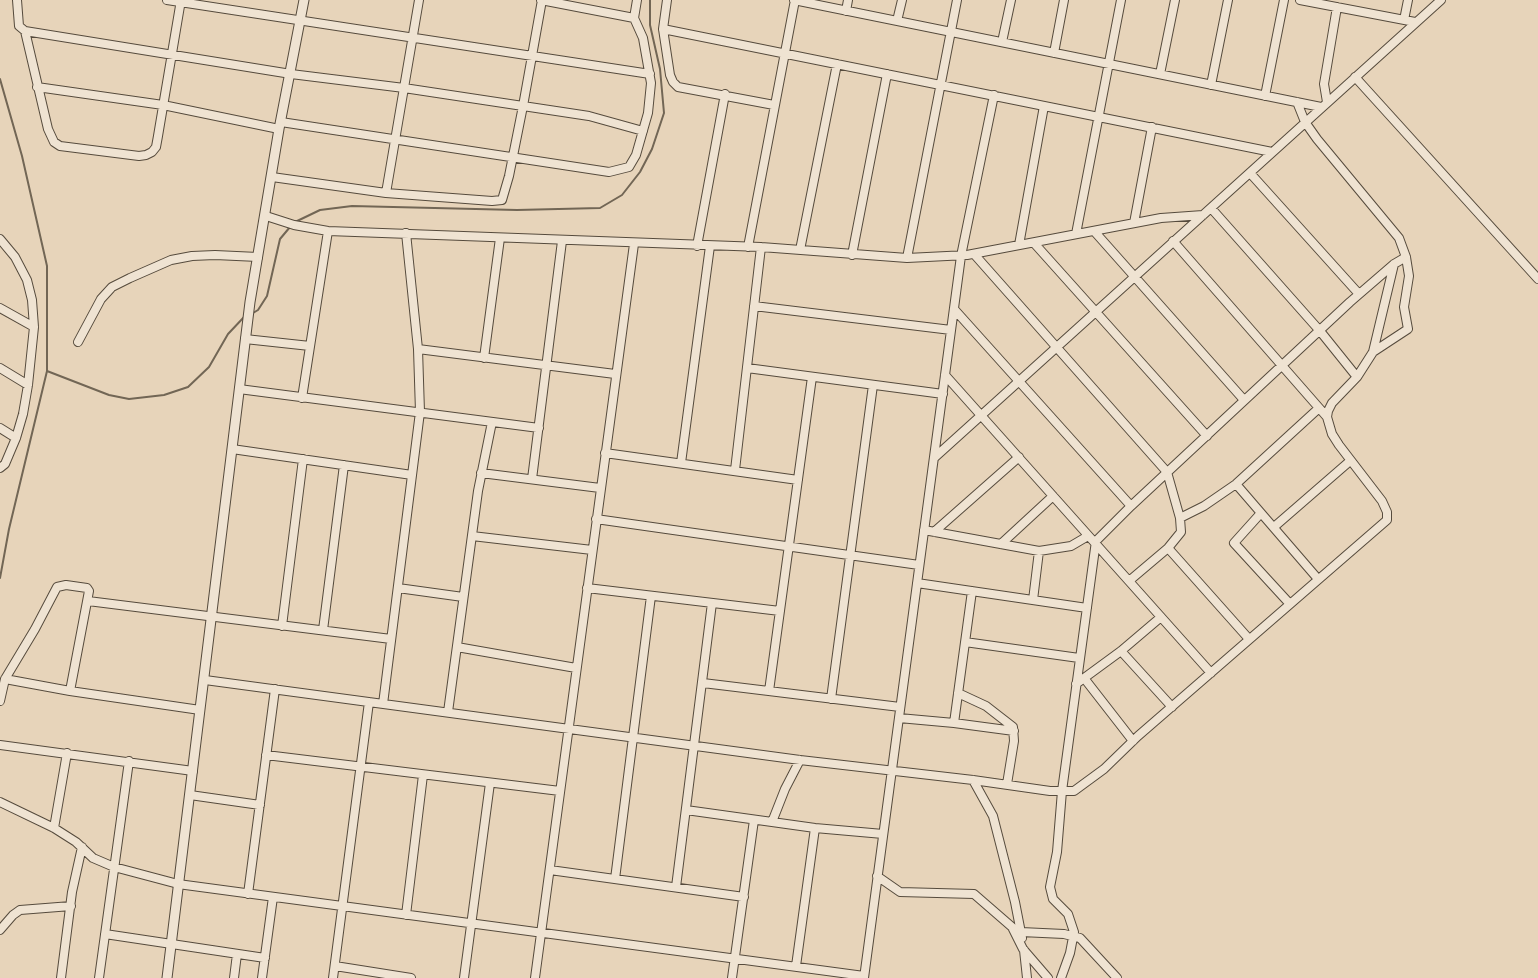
<!DOCTYPE html>
<style>
body{margin:0}
canvas{display:block;background:#e7d4ba}
</style>
<canvas width="1538" height="978"></canvas>
<script>
const context = document.querySelector('canvas').getContext('2d');
context.lineJoin = 'round';
const shape = rows => new Path2D(rows.map(r => 'M' + r).join(''));
function stroke(path, color, width, dash) { context.strokeStyle = color; context.lineWidth = width; context.lineCap = dash ? 'butt' : 'round'; context.setLineDash(dash || []); context.stroke(path); }
const stream = shape([
 [0,79,22,156,47,266,47,371,9,529,0,578],
 [293,223,320,210,352,206,517,210,600,208,622,195,640,172,652,149,664,113,660,69,650,25,650,0],
 [253,313,258,310,267,296,280,239,290,227],
 [47,371,109,395,129,399,164,395,188,387,209,367,228,334,245,316]
]);
const minor = shape([
 [17,0,19,26,25,31,291,74,404,88,589,116,643,131],
 [167,0,650,74],
 [541,0,634,18],
 [667,0,663,29,670,75,673,82,678,87,774,105],
 [794,0,1321,107],
 [1300,0,1415,22],
 [846,11,848,0],
 [1404,20,1408,0],
 [897,21,902,0],
 [663,29,1272,152],
 [25,31,48,129,54,142,60,146,139,156,146,155,152,152,156,147,158,136,181,0],
 [1002,42,1011,0],
 [1054,53,1064,0],
 [1160,74,1175,0],
 [1355,77,1538,279],
 [1211,85,1228,0],
 [37,87,163,105,279,129],
 [1265,96,1284,0],
 [1297,102,1305,122,1317,139,1399,238,1406,257,1409,276,1404,307,1408,329,1373,352],
 [1327,102,1324,84,1337,7],
 [281,122,609,172,629,167,636,155,648,113,651,83,643,38,634,18,637,0],
 [1250,173,1359,294],
 [272,177,386,193,492,201,502,200,509,176,523,106,542,0],
 [386,193,419,0],
 [1211,208,1320,331,1357,377],
 [266,216,294,225,328,231,761,247,907,258,967,255,1161,218,1203,215],
 [1134,223,1152,127],
 [1094,231,1244,400],
 [1076,234,1121,0],
 [0,239,15,257,27,280,32,300,34,327,28,385,23,414,16,438,5,464,0,468],
 [1173,241,1327,417],
 [1034,243,1207,436],
 [1019,245,1044,106],
 [697,246,725,94],
 [748,247,795,0],
 [800,250,837,64],
 [974,254,1167,472,1180,518,1181,532,1168,548,1129,581],
 [852,255,887,74],
 [907,258,957,0],
 [754,306,951,330],
 [0,308,34,327],
 [954,309,1131,506],
 [245,339,310,346],
 [78,342,101,299,112,287,130,278,171,260,192,256,215,255,258,257],
 [418,349,615,374],
 [484,358,500,238],
 [0,368,28,385],
 [747,368,943,394],
 [945,375,1211,673],
 [239,389,539,428],
 [302,398,328,231],
 [0,428,16,438],
 [232,449,412,475],
 [605,453,798,480],
 [934,458,1441,0],
 [681,463,710,246],
 [735,470,761,247],
 [481,473,600,488],
 [532,479,562,241],
 [1236,484,1318,579],
 [1261,513,1234,543,1289,603],
 [1180,518,1204,506,1236,484,1319,408],
 [596,519,919,565],
 [1274,527,1350,461],
 [924,530,1039,551,1071,546,1088,536],
 [934,532,1019,457],
 [472,536,592,550],
 [1001,544,1053,496],
 [1168,548,1249,639],
 [917,583,1087,608],
 [398,588,463,597],
 [587,588,780,611],
 [1033,600,1039,551],
 [88,601,391,639],
 [282,626,303,459],
 [323,630,344,465],
 [965,642,1079,658],
 [457,647,576,668],
 [1121,651,1172,707],
 [1084,678,1133,741],
 [5,679,70,691,200,710],
 [205,680,800,760,973,780,1050,791,1074,791,1104,769,1138,736,1387,520,1387,512,1382,501,1339,445,1332,434,1327,417,1328,411,1332,403,1357,377,1373,352,1394,264],
 [703,683,900,707],
 [1076,684,1121,651,1161,617],
 [769,691,812,377],
 [958,693,986,706,1013,727,1014,741,1007,784],
 [831,699,873,385],
 [0,701,5,679,35,629,57,587,66,585,87,588,89,591,70,691],
 [383,704,420,412,418,349,406,233],
 [448,712,478,491,492,422],
 [899,718,954,723,1014,731],
 [954,723,972,591],
 [0,745,193,771],
 [266,755,560,791],
 [973,780,993,816,1015,902,1022,938],
 [190,795,260,805],
 [0,802,54,828,76,842,93,858,114,867,178,884,864,976],
 [686,810,815,828,883,834],
 [772,822,785,789,800,760],
 [54,828,67,753],
 [550,870,744,897],
 [877,876,900,892,974,894,1012,927,1023,949,1048,978],
 [615,879,651,596],
 [676,887,712,603],
 [248,894,275,689],
 [406,915,423,775],
 [0,930,13,915,20,910,71,906],
 [1021,932,1064,934,1080,938,1117,978],
 [105,934,265,958],
 [1024,950,1027,978],
 [335,966,411,978],
 [796,966,815,828],
 [61,978,72,892,82,847],
 [99,978,129,761],
 [234,978,237,954],
 [262,978,273,897],
 [333,978,369,702],
 [464,978,490,783],
 [535,978,634,244],
 [732,978,754,820],
 [864,978,961,256,994,95],
 [1061,978,1070,953,1074,932,1068,914,1053,899,1050,887,1057,852,1062,791,1096,541,1131,506,1350,302,1394,264,1406,257]
]);
const tertiary = shape([
 [167,978,250,302,279,129,304,0]
]);
stroke(stream, '#726655', 2);
stroke(minor, '#564b3d', 10);
stroke(tertiary, '#564b3d', 11);
stroke(minor, '#efe3d2', 8);
stroke(tertiary, '#efe3d2', 9);
</script>
